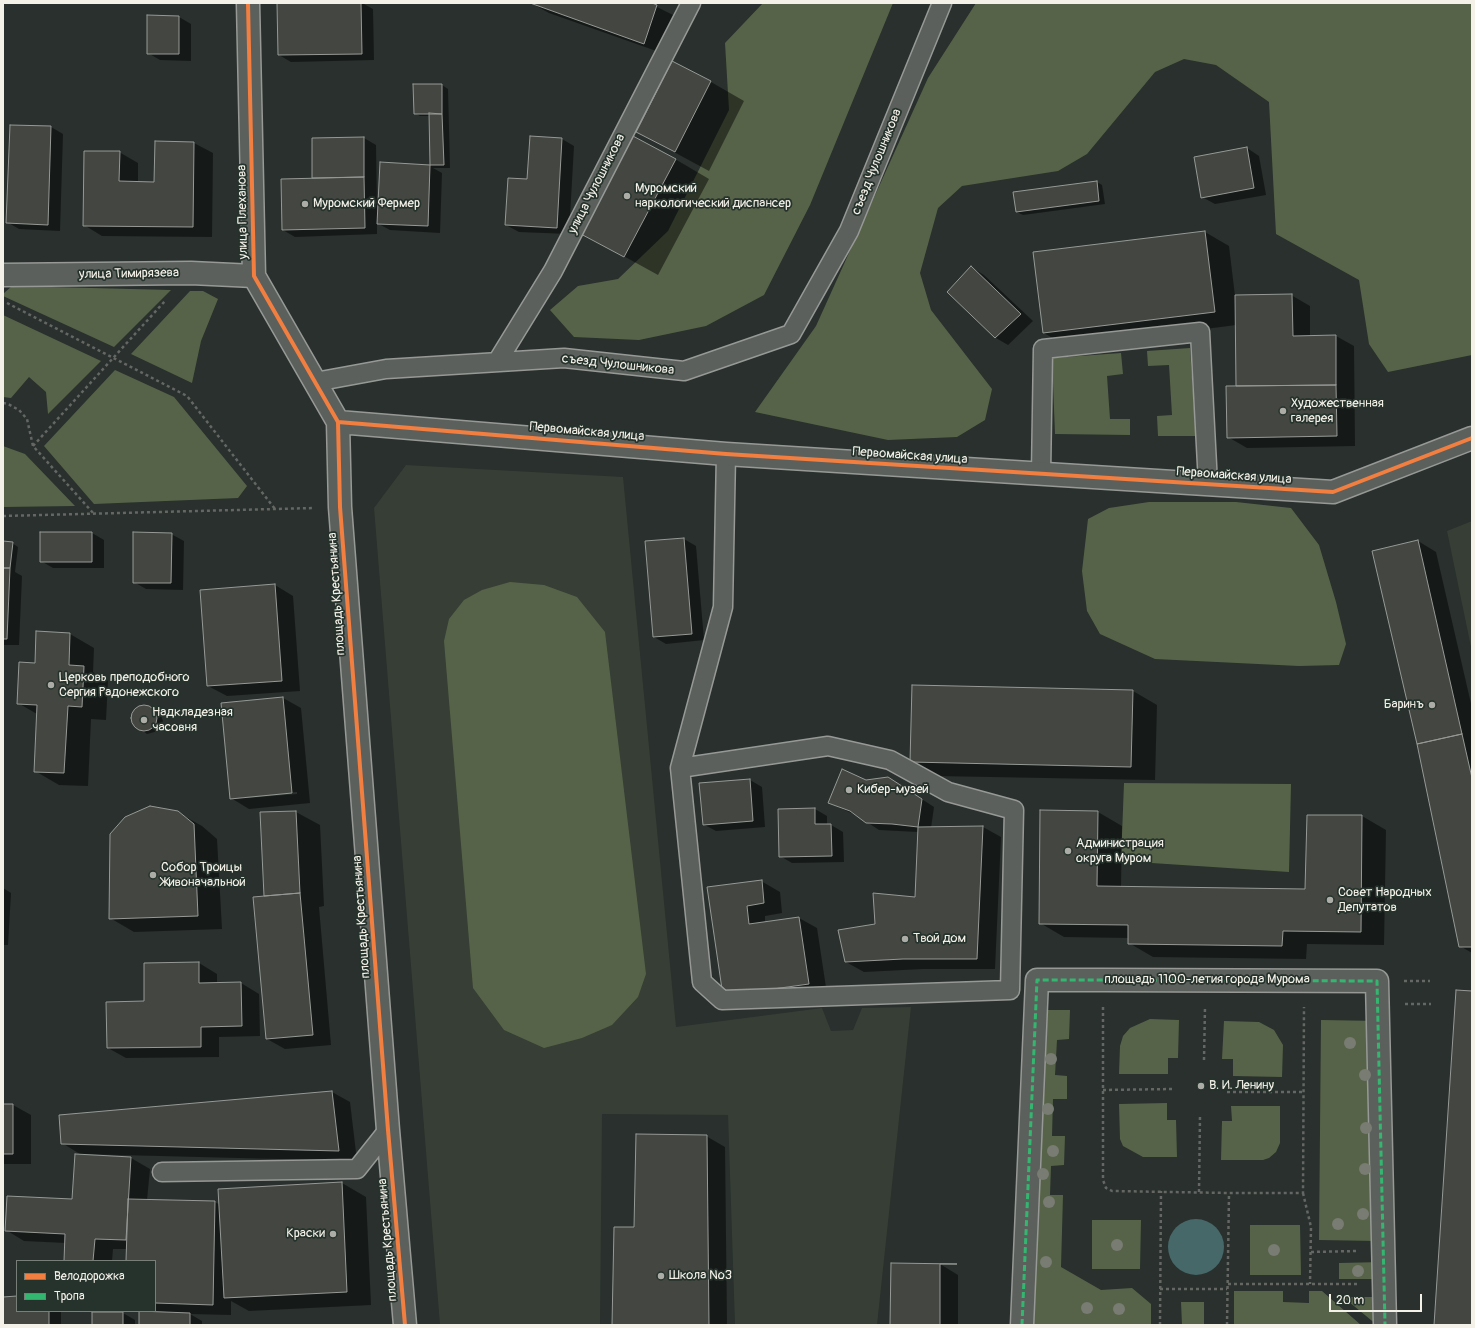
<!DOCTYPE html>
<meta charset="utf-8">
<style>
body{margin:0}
#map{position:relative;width:1475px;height:1328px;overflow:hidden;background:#29302d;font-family:Pangolin,sans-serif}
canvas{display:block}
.frame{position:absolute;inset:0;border:4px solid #f4f1e8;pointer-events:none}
.legend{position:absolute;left:16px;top:1260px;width:140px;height:52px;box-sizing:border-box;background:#26332d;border:1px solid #787f78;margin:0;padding:5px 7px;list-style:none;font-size:12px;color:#f4f1e8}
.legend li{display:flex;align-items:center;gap:8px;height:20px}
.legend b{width:20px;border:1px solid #787f78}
.scale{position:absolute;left:1329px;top:1294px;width:93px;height:18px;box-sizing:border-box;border:2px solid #f4f1e8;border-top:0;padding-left:5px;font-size:12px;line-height:14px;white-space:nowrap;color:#f4f1e8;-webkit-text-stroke:3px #26332d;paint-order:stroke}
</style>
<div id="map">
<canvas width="1475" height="1328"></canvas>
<div class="frame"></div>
<ul class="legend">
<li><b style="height:5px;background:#f27e40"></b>Велодорожка</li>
<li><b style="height:5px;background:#33b770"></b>Тропа</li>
</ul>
<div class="scale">20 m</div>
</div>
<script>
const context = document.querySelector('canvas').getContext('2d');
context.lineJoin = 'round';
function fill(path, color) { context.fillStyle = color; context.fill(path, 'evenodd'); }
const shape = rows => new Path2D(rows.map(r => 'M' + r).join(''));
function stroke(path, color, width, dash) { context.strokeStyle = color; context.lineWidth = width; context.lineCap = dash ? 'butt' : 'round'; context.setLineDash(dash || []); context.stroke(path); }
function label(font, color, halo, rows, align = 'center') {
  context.font = font + ' Pangolin,sans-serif'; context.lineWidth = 3.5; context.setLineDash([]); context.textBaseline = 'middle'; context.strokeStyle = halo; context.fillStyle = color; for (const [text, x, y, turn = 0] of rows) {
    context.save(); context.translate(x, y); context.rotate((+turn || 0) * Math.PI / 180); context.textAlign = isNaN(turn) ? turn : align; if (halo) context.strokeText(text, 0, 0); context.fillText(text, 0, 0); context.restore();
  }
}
const built = shape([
 [406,465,623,477,676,1027,822,1008,831,1031,853,1030,862,1008,911,1007,877,1325,735,1325,728,1115,602,1114,600,1325,440,1325,374,508],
 [1472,521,1472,652,1447,531]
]);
const green = shape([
 [763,3,893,3,810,205,764,295,706,326,639,340,574,337,550,310,578,286,618,279,668,231,729,110,725,43],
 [976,3,1472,3,1472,355,1388,372,1369,344,1359,280,1276,234,1269,102,1216,65,1184,59,1155,72,1087,154,1058,171,962,186,938,208,920,273,931,310,992,389,985,420,957,437,888,440,755,412,816,326,928,78],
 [12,286,171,290,114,347,3,296,3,294],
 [190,291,203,291,218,299,201,341,192,383,131,354],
 [3,315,101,361,48,414,46,392,29,377,11,398,3,397],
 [1190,348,1196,436,1158,436,1157,416,1172,415,1169,365,1148,366,1147,351],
 [1121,353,1123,374,1107,376,1110,419,1130,419,1130,435,1055,434,1052,358],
 [115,370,174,397,247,486,238,498,94,504,44,446],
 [3,446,25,454,75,506,3,507],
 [1149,502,1236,502,1291,508,1319,545,1336,602,1346,644,1339,665,1299,666,1155,659,1100,634,1087,611,1082,571,1088,519,1109,508],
 [510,582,544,585,577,597,605,632,646,974,638,997,612,1025,582,1038,544,1048,504,1030,473,988,444,641,449,619,464,600,482,590],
 [1124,783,1291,784,1289,872,1121,861],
 [1047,1010,1070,1010,1069,1039,1057,1040,1055,1075,1067,1076,1067,1099,1053,1099,1052,1136,1065,1136,1064,1165,1051,1166,1050,1195,1063,1195,1061,1267,1101,1290,1132,1288,1151,1304,1151,1325,1025,1325],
 [1150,1019,1179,1020,1178,1058,1168,1058,1168,1074,1119,1074,1120,1046,1123,1036,1130,1028],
 [1321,1020,1380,1021,1377,1241,1319,1240],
 [1224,1021,1259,1022,1274,1030,1283,1045,1282,1077,1233,1076,1233,1059,1222,1059],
 [1167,1103,1167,1120,1176,1120,1177,1157,1143,1157,1123,1146,1120,1139,1119,1104],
 [1231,1106,1280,1106,1280,1143,1276,1152,1269,1158,1263,1160,1221,1160,1222,1121,1232,1121],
 [1092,1220,1141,1220,1140,1269,1092,1269],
 [1250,1225,1300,1225,1301,1275,1250,1275],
 [1383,1262,1383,1279,1339,1279,1339,1263],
 [1234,1291,1283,1291,1283,1302,1309,1303,1309,1291,1322,1291,1361,1325,1234,1325],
 [1343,1297,1377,1297,1377,1325],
 [1181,1302,1204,1302,1204,1325,1182,1325]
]);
const water = shape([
 '1168 1247a28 28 0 1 1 56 0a28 28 0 1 1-56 0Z'
]);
const shadow = shape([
 [287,3,362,3,373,9,374,60,291,62,279,55],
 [531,3,649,3,675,16,662,53,549,13],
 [148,16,179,17,191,24,191,61,160,60,148,53],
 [711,82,744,101,709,171,637,132],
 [442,85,448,89,450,168,433,168,442,173,440,233,390,230,377,223,377,234,295,237,283,230,313,179,313,139,364,138,376,145,377,211,379,211,381,163,431,166,430,116,420,116,415,113],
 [51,127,63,134,60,231,19,229,7,222],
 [531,137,562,139,574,146,569,234,519,232,506,225,528,180],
 [156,142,194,143,213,153,212,237,102,236,84,225,119,152,138,163,138,183,155,183],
 [1247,148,1259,156,1266,195,1215,204,1202,197],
 [675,159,709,179,658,275,580,232],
 [1097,182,1102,185,1105,204,1023,215,1017,212],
 [1205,232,1229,246,1235,296,1291,295,1310,306,1310,336,1336,336,1354,346,1355,446,1247,448,1228,437,1237,387,1236,325,1068,347,1044,333],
 [971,267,984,275,1033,321,1008,345,996,338,948,292],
 [92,533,104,540,104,568,53,568,41,561],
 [171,534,184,541,183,590,146,589,134,582],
 [684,539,696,546,704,640,666,644,654,637],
 [1418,541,1436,552,1472,708,1472,953,1460,946],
 [3,542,12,543,18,547,15,572,22,576,19,645,3,645],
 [275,585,293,596,300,691,227,696,208,686],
 [37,632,70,634,94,648,93,672,108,681,106,720,91,719,88,786,59,785,35,771,37,714,18,703,36,664],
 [1133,691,1157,705,1155,780,935,776,911,762],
 [283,698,301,708,310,803,249,809,231,798],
 [297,792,297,794,247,798,247,796],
 [146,706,160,713,163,721,158,731,147,734,132,722,132,714,138,707],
 [750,780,762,787,765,827,716,831,703,824],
 [866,781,900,785,934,807,931,828,983,827,1001,837,995,969,923,969,864,972,846,962,876,925,916,898,918,832,879,830,858,816,829,803],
 [815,809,827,816,827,825,831,825,843,832,844,862,792,863,780,856],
 [177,812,202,826,217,839,222,929,134,932,110,918],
 [296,812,320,825,324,906,319,907,331,1045,285,1049,267,1039,267,897,265,896],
 [1098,812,1122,826,1121,887,1306,890,1308,816,1362,816,1386,830,1384,945,1307,944,1306,959,1153,957,1129,943,1129,938,1064,937,1040,923],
 [761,881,780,892,782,913,765,916,765,923,799,918,817,928,827,994,743,1006,709,888],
 [3,888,11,893,8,945,3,945],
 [199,963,217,974,217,983,241,983,259,994,260,1036,219,1037,219,1057,126,1058,108,1048,145,1002],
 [332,1092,350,1102,357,1161,80,1154,62,1143],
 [3,1105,13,1105,31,1115,31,1164,3,1164],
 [706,1136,725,1147,727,1325,613,1325],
 [76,1155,131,1158,150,1169,147,1200,215,1202,220,1205,342,1183,366,1197,371,1305,249,1311,231,1301,231,1315,190,1314,202,1321,202,1325,140,1325,144,1312,142,1311,155,1311,155,1261,127,1261,127,1249,113,1249,112,1261,65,1261,66,1243,24,1241,6,1230,73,1200],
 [940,1264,958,1275,958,1325,891,1325],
 [17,1297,17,1311,61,1311,61,1325,3,1325,3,1298],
 [123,1313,135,1320,135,1325,93,1325]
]);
const building = shape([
 [277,3,361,3,362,54,278,55,277,3],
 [530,3,652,3,657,5,644,44,530,3],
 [147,15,179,16,179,54,147,54,147,15],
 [672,61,711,81,675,152,636,132,672,61],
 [413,84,442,84,442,114,414,114,413,84],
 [429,113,442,114,444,165,430,165,429,113],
 [10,125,51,126,48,225,6,223,10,125],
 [631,135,676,159,624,257,579,233,631,135],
 [530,136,562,138,557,228,505,225,508,178,527,179,530,136],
 [364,137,364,177,312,178,312,138,364,137],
 [155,141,194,142,193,227,83,226,84,151,120,151,119,181,154,182,155,141],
 [1247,147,1254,188,1201,198,1194,157,1247,147],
 [380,162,430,165,428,226,377,224,380,162],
 [364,177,365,228,282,230,281,179,364,177],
 [1097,181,1099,201,1016,212,1013,192,1097,181],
 [1205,231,1215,312,1043,333,1033,252,1205,231],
 [971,266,1021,314,995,338,947,292,971,266],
 [1292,294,1293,336,1336,335,1336,385,1236,386,1235,295,1292,294],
 [1336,385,1337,436,1227,438,1226,386,1336,385],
 [40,532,92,532,92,562,40,562,40,532],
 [133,532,172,533,171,583,133,583,133,532],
 [684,538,692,634,653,637,645,541,684,538],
 [1418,540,1462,734,1417,744,1372,551,1418,540],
 [3,541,13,542,10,568,3,568,3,541],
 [3,568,10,568,7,639,3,639,3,568],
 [275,584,282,681,207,686,200,590,275,584],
 [36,631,70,633,69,665,84,666,82,707,68,706,64,773,34,772,37,705,17,704,19,662,35,663,36,631],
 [912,685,1133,690,1131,767,910,762,912,685],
 [283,697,292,793,230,799,221,703,283,697],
 '131 718a13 13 0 1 1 26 0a13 13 0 1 1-26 0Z',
 [1462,734,1472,778,1472,947,1459,947,1417,744,1462,734],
 [842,769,866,780,888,777,922,799,918,827,892,824,866,823,850,811,828,803,842,769],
 [750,779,753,821,703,825,699,783,750,779],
 [150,806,178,811,194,824,198,916,109,919,110,834,125,817,150,806],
 [815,808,815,824,831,824,832,856,779,857,778,809,815,808],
 [1040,810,1098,811,1097,886,1305,889,1307,815,1362,815,1361,932,1283,931,1282,946,1128,944,1128,925,1039,924,1040,810],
 [296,811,300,893,264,896,260,812,296,811],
 [983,826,977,959,903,959,845,962,838,930,875,924,873,893,915,897,918,827,983,826],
 [762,880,764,903,747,906,749,924,799,917,809,984,723,996,707,887,762,880],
 [300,893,313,1035,266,1039,253,897,300,893],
 [199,962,199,983,241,982,242,1026,201,1027,201,1047,107,1048,106,1002,144,1001,144,963,199,962],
 [1456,990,1472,991,1472,1325,1434,1325,1456,990],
 [332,1091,339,1151,61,1144,59,1115,332,1091],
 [3,1104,13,1104,13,1154,3,1154,3,1104],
 [636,1134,707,1135,709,1325,612,1325,614,1227,634,1227,636,1134],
 [75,1154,131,1157,126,1240,95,1239,93,1261,64,1261,65,1234,5,1231,7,1196,72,1199,75,1154],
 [342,1182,347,1292,224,1298,218,1189,342,1182],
 [128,1199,215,1201,213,1305,155,1303,155,1261,126,1261,128,1199],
 [891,1263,957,1264,940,1264,940,1325,890,1325,891,1263],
 [17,1296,17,1311,49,1311,49,1325,3,1325,3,1297,17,1296],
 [139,1311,190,1313,190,1325,139,1325,139,1311],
 [92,1312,123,1312,123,1325,92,1325,92,1312]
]);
const path = shape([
 [7,303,187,396,275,509],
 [3,403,8,404,19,410,27,419,33,446,94,514],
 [33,446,165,301],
 [3,516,314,508],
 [1404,981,1430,981],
 [1405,1004,1431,1004],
 [1103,1007,1103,1180,1106,1188,1112,1191,1229,1193,1303,1193,1304,1007],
 [1204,1060,1205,1007],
 [1103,1090,1173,1089],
 [1227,1092,1304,1092],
 [1199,1192,1200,1116],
 [1303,1193,1311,1227,1310,1284],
 [1311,1252,1356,1251],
 [1228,1284,1357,1284],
 [1160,1289,1227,1289],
 [1160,1325,1161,1191],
 [1227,1325,1229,1193]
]);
const service = shape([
 [497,362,553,271,691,3],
 [315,382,386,369,564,358,684,371,791,334,849,231,942,3],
 [1041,474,1043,349,1200,332,1208,484],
 [680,768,828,746,890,760,948,792,1014,810,1010,990,722,1000,702,982,680,768,723,607,726,454],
 [162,1172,357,1169,388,1130]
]);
const pedestrian = shape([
 [1022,1325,1037,980,1103,980,1377,981,1385,1325]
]);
const minor = shape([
 [3,275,191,273,254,276]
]);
const tertiary = shape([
 [248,3,254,276,338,422,340,507,388,1130,405,1325],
 [338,422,726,454,1333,492,1472,438]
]);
const quiet = shape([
 [1022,1325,1037,980,1103,980,1377,981,1385,1325]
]);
const cycleway = shape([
 [248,3,254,276,338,422,340,507,388,1130,405,1325],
 [338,422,726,454,1333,492,1472,438]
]);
const trees = [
 [1350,1043],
 [1051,1059],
 [1365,1075],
 [1048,1109],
 [1366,1128],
 [1053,1151],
 [1365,1169],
 [1043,1174],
 [1049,1202],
 [1363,1214],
 [1338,1224],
 [1117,1245],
 [1274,1250],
 [1046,1262],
 [1358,1271],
 [1087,1308],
 [1119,1309]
];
const markers = [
 [627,196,4,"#adada7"],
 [305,204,4,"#adada7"],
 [1283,411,4,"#adada7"],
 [51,685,4,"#adada7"],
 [1432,705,4,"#adada7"],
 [144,720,4,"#adada7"],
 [849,790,4,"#adada7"],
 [1068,851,4,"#adada7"],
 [153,875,4,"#adada7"],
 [1330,900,4,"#adada7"],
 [905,939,4,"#adada7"],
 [1201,1086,4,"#adada7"],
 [333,1234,4,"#adada7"],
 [661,1276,4,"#adada7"]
];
const streetNames = [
 ["съезд Чулошникова",877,162,-68],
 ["улица Чулошникова",597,184,-63],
 ["улица Плеханова",243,212,-91],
 ["улица Тимирязева",129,274,-1],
 ["съезд Чулошникова",618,365,6],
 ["Первомайская улица",587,432,5],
 ["Первомайская улица",910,456,4],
 ["Первомайская улица",1234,476,4],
 ["площадь Крестьянина",337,594,-94],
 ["площадь Крестьянина",362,917,-94],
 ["площадь 1100-летия города Мурома",1207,980],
 ["площадь Крестьянина",388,1240,-95]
];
const poiNames = [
 ["Муромский",635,189],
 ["наркологический диспансер",635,204],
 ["Муромский Фермер",313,204],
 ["Художественная",1291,404],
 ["галерея",1291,419],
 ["Церковь преподобного",59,678],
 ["Сергия Радонежского",59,693],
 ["Баринъ",1424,705,"right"],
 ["Надкладезная",152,713],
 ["часовня",152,728],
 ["Кибер-музей",857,790],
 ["Администрация",1076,844],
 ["округа Муром",1076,859],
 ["Собор Троицы",161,868],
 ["Живоначальной",161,883],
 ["Совет Народных",1338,893],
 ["Депутатов",1338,908],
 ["Твой дом",913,939],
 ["В. И. Ленину",1209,1086],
 ["Краски",325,1234,"right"],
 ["Школа №3",669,1276]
];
fill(built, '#363e35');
fill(green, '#576348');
fill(water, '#466869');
fill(shadow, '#0007');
fill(building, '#444741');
stroke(building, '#969996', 1);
stroke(service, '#969996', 21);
stroke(pedestrian, '#969996', 25);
stroke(minor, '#969996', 25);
stroke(tertiary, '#969996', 25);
stroke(path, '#646764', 2.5, [3, 3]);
stroke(service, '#5c605c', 18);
stroke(pedestrian, '#5c605c', 22);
stroke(minor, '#5c605c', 22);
stroke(tertiary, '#5c605c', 22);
stroke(quiet, '#33b770', 3, [6, 3]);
stroke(cycleway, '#f27e40', 4);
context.fillStyle = '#787c72';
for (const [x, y] of trees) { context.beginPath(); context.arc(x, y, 6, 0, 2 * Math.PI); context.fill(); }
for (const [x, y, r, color] of markers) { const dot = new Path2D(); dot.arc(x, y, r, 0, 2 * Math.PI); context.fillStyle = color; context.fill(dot); stroke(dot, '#26332d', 1.5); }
label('13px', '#f4f1e8', '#26332d', streetNames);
label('13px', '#f4f1e8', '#26332d', poiNames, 'left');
</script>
